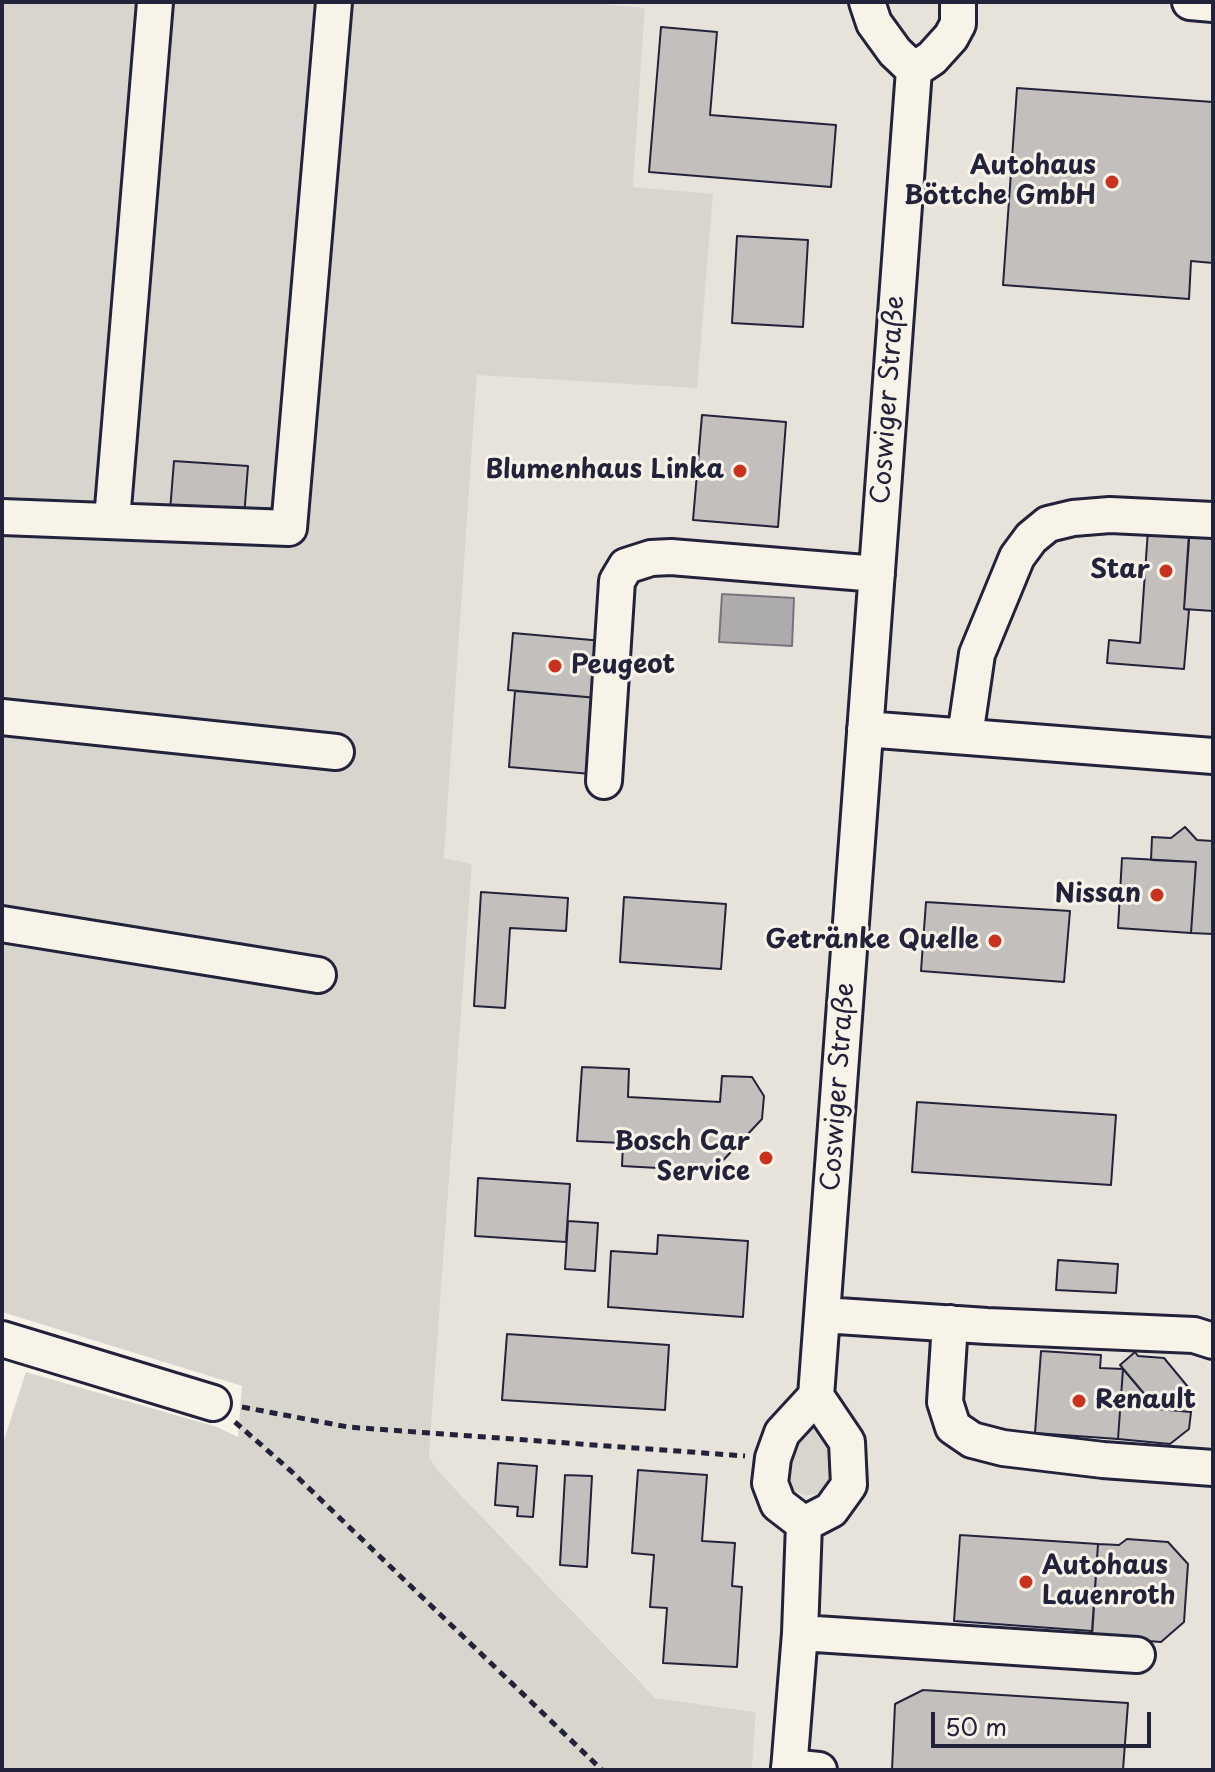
<!DOCTYPE html>
<meta charset="utf-8">
<style>
body{margin:0}
#map{position:relative;width:1215px;height:1772px;overflow:hidden;background:#f7f3e8;font-family:"Playpen Sans",sans-serif}
canvas{display:block}
.frame{position:absolute;inset:0;border:4px solid #22223b;pointer-events:none}
.scale{position:absolute;left:931px;top:1712px;width:220px;height:36px;box-sizing:border-box;border:4px solid #22223b;border-top:0;padding-left:10px;font-size:24px;line-height:28px;white-space:nowrap;color:#22223b;-webkit-text-stroke:6px #f7f3e8;paint-order:stroke}
</style>
<div id="map">
<canvas width="1215" height="1772"></canvas>
<div class="frame"></div>
<div class="scale">50 m</div>
</div>
<script>
const context = document.querySelector('canvas').getContext('2d');
context.lineJoin = 'round';
function fill(path, color) { context.fillStyle = color; context.fill(path, 'evenodd'); }
const shape = rows => new Path2D(rows.map(r => 'M' + r).join(''));
function stroke(path, color, width, dash) { context.strokeStyle = color; context.lineWidth = width; context.lineCap = dash ? 'butt' : 'round'; context.setLineDash(dash || []); context.stroke(path); }
function label(font, color, halo, rows, align = 'center') {
  context.font = font + ' "Playpen Sans",sans-serif'; context.lineWidth = 6; context.setLineDash([]); context.textBaseline = 'middle'; context.strokeStyle = halo; context.fillStyle = color; for (const [text, x, y, turn = 0] of rows) {
    context.save(); context.translate(x, y); context.rotate((+turn || 0) * Math.PI / 180); context.textAlign = isNaN(turn) ? turn : align; if (halo) context.strokeText(text, 0, 0); context.fillText(text, 0, 0); context.restore();
  }
}
const built = shape([
 [580,2,1213,2,1213,1770,752,1770,756,1712,657,1698,437,1470,429,1457,472,865,444,858,477,374,697,387,633,187,645,9]
]);
const green = shape([
 [2,2,580,2,645,8,633,187,713,194,697,388,477,375,444,858,472,864,429,1457,437,1470,656,1698,756,1712,752,1770,2,1770,2,1446,26,1372,217,1427,238,1437,242,1386,2,1312],
 [812,1426,818,1428,826,1438,833,1472,831,1482,824,1489,816,1494,806,1495,796,1492,784,1477,786,1458,806,1427]
]);
const water = shape([
 [722,594,794,598,792,646,719,642,722,594]
]);
const building = shape([
 [661,27,717,32,710,115,836,125,831,187,649,172,661,27],
 [1017,88,1213,102,1213,263,1191,261,1189,299,1003,285,1017,88],
 [737,236,808,240,803,327,732,323,737,236],
 [702,415,786,422,778,527,693,520,702,415],
 [174,461,248,466,244,517,170,511,174,461],
 [1190,527,1213,529,1213,611,1184,609,1190,527],
 [1148,530,1189,533,1184,609,1189,610,1184,669,1107,663,1109,640,1140,643,1148,530],
 [513,633,603,641,598,698,508,690,513,633],
 [515,691,598,698,591,774,509,767,515,691],
 [1185,827,1197,840,1213,841,1213,934,1191,933,1196,862,1151,860,1152,837,1171,838,1185,827],
 [1122,858,1196,862,1191,933,1118,928,1122,858],
 [481,892,568,898,566,931,510,928,505,1008,474,1006,481,892],
 [624,897,726,904,721,969,620,962,624,897],
 [926,902,1070,911,1064,982,921,971,926,902],
 [582,1067,629,1069,628,1097,720,1102,722,1076,752,1077,764,1096,762,1119,713,1171,622,1166,623,1143,577,1141,582,1067],
 [917,1102,1116,1115,1111,1185,912,1172,917,1102],
 [478,1178,570,1184,566,1242,475,1236,478,1178],
 [568,1221,598,1223,595,1271,565,1269,568,1221],
 [658,1235,748,1241,743,1317,608,1307,611,1251,657,1254,658,1235],
 [1058,1260,1118,1264,1116,1293,1056,1290,1058,1260],
 [507,1334,669,1345,665,1410,502,1400,507,1334],
 [1041,1351,1101,1355,1100,1368,1123,1369,1118,1439,1035,1433,1041,1351],
 [1135,1352,1138,1356,1164,1358,1193,1393,1191,1412,1157,1409,1120,1365,1135,1352],
 [1123,1369,1157,1409,1191,1412,1189,1429,1170,1444,1118,1439,1123,1369],
 [498,1463,537,1466,533,1517,517,1516,518,1507,495,1505,498,1463],
 [638,1470,707,1475,702,1541,735,1543,732,1586,742,1587,737,1667,663,1663,667,1608,650,1607,654,1555,632,1553,638,1470],
 [565,1475,592,1476,587,1567,560,1565,565,1475],
 [960,1535,1098,1544,1092,1631,954,1621,960,1535],
 [1127,1539,1168,1542,1188,1564,1184,1622,1161,1642,1092,1637,1098,1544,1119,1545,1127,1539],
 [923,1690,1128,1703,1123,1770,892,1770,895,1704,923,1690]
]);
const path = shape([
 [242,1407,348,1427,745,1456],
 [235,1422,292,1472,602,1770]
]);
const minor = shape([
 [867,2,874,23,895,52,914,70,932,58,951,37,958,24,958,2],
 [1190,2,1213,4],
 [2,517,289,528,334,2],
 [112,520,155,2],
 [2,717,336,752],
 [865,729,1213,756],
 [965,736,977,654,1017,557,1031,538,1048,524,1073,518,1110,515,1213,520],
 [604,781,617,581,626,566,651,558,671,557,877,574],
 [2,924,318,975],
 [823,1315,987,1326,1194,1335,1213,1341],
 [950,1323,945,1402,953,1427,972,1440,1003,1448,1103,1460,1213,1468],
 [2,1339,213,1403],
 [804,1524,778,1504,770,1483,773,1458,782,1433,816,1396,914,70],
 [804,1524,831,1510,849,1485,847,1442,816,1396],
 [800,1633,1137,1655],
 [789,1767,819,1770],
 [789,1770,800,1633,804,1524]
]);
const markers = [
 [1112,182,8,"#c8321e"],
 [740,471,8,"#c8321e"],
 [1166,571,8,"#c8321e"],
 [555,666,8,"#c8321e"],
 [1157,895,8,"#c8321e"],
 [995,941,8,"#c8321e"],
 [766,1158,8,"#c8321e"],
 [1079,1401,8,"#c8321e"],
 [1026,1582,8,"#c8321e"]
];
const poiNames = [
 ["Autohaus",1096,167],
 ["Böttche GmbH",1096,197],
 ["Blumenhaus Linka",724,471],
 ["Star",1150,571],
 ["Peugeot",571,666,"left"],
 ["Nissan",1141,895],
 ["Getränke Quelle",979,941],
 ["Bosch Car",750,1143],
 ["Service",750,1173],
 ["Renault",1095,1401,"left"],
 ["Autohaus",1042,1567,"left"],
 ["Lauenroth",1042,1597,"left"]
];
const streetNames = [
 ["Coswiger Straße",889,400,-86],
 ["Coswiger Straße",839,1087,-86]
];
fill(built, '#e7e3db');
fill(green, '#d8d5cf');
fill(water, '#aeabad');
stroke(water, '#76747f', 2);
fill(building, '#c2bfbd');
stroke(building, '#22223b', 2);
stroke(minor, '#22223b', 40);
stroke(path, '#22223b', 5, [8, 6]);
stroke(minor, '#f7f3e8', 34);
for (const [x, y, r, color] of markers) { const dot = new Path2D(); dot.arc(x, y, r, 0, 2 * Math.PI); context.fillStyle = color; context.fill(dot); stroke(dot, '#f7f3e8', 3); }
label('bold 26px', '#22223b', '#f7f3e8', poiNames, 'right');
label('26px', '#22223b', '#f7f3e8', streetNames);
</script>
